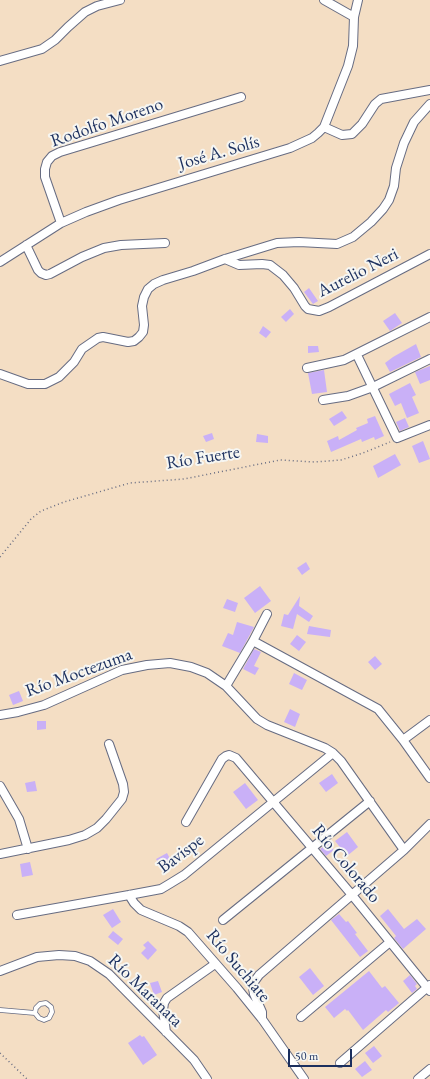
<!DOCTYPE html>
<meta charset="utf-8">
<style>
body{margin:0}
#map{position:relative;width:430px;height:1079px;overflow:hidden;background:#f4dec4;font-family:"EB Garamond",serif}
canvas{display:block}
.scale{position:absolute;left:288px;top:1049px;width:64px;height:18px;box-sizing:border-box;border:2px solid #1b2f5e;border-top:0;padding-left:5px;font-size:12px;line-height:14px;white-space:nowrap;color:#1b2f5e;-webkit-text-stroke:3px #f6f6f2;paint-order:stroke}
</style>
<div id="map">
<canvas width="430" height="1079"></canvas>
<div class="scale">50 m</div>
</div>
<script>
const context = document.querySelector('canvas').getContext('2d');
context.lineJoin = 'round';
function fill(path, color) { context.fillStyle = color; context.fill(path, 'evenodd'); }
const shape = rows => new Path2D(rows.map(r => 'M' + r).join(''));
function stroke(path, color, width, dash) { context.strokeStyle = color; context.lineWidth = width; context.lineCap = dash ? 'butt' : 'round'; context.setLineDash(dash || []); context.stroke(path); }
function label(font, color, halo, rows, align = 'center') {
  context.font = font + ' "EB Garamond",serif'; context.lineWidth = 4; context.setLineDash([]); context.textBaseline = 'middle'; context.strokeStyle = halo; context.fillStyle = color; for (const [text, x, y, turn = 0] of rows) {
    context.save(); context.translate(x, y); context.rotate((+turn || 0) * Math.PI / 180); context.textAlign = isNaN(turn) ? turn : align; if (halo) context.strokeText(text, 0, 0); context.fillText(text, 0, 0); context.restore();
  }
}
const building = shape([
 [309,288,318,301,313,304,304,292],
 [290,309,294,314,286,322,281,317],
 [395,313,402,323,390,331,383,321],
 [263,326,271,332,266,338,259,333],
 [416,344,421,357,390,372,385,363,393,357],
 [308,346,318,346,319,352,308,353],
 [430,366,430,380,420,384,415,372],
 [324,370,327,392,312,394,308,373],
 [410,383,416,395,412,397,419,413,407,418,401,403,395,406,389,394],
 [342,411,347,418,334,426,329,419],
 [375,416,384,436,375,440,374,437,362,442,361,439,331,452,327,441,338,436,339,440,357,430,356,428,368,423,367,419],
 [405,418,409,427,400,431,396,422],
 [212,433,214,439,206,442,203,436],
 [257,434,268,436,268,443,256,442],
 [423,441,430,459,419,463,412,446],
 [395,454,401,465,378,478,373,466],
 [306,562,310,569,302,575,297,568],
 [260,586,271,601,255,613,244,598],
 [300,596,299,606,313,616,309,622,297,614,293,629,281,626,284,614,288,615],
 [227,599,238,603,235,612,223,608],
 [237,622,254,627,240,653,222,646,228,633,233,635],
 [309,626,331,630,330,637,307,634],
 [297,635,306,642,299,651,290,644],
 [254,649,261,652,254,666,259,668,255,675,243,669],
 [375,656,382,664,375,670,368,662],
 [294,673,307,680,302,690,289,684],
 [19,691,23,701,13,705,9,695],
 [290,709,300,714,295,727,284,722],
 [37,721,46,721,46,729,37,730],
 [332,774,338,783,326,792,319,783],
 [35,781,37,791,27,792,25,783],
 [245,783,258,800,246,809,233,792],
 [347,832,358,847,347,856,335,841],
 [328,843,334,850,326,856,320,849],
 [167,853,174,866,164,872,156,859],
 [30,862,33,875,22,877,20,864],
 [113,909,121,922,112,928,103,915],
 [388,909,404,929,417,919,426,929,403,949,394,938,396,936,380,916],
 [339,914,346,922,348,921,357,933,355,934,368,951,360,957,331,920],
 [113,931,123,939,118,945,108,937],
 [148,941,157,950,148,960,141,953,146,948,143,945],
 [310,968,324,986,313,995,299,977],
 [369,971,382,988,385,986,399,1003,388,1012,386,1010,363,1030,348,1010,347,1011,345,1009,334,1018,325,1007],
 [410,975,417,984,415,986,417,989,412,993,403,981],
 [158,981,162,992,154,995,150,983],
 [140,1035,142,1037,144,1036,157,1055,143,1065,128,1043],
 [374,1046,382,1056,373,1063,365,1053],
 [365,1061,372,1070,362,1077,355,1069]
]);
const path = shape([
 [0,557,31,519,41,511,64,502,130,483,184,479,280,460,315,462,341,460,363,453,390,442],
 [0,1053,27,1079]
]);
const service = shape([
 [0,1010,35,1013,39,1018,44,1020,49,1018,52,1012,51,1007,46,1003,40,1004,36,1008,35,1013]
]);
const minor = shape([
 [324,0,354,17],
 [0,61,42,49,55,40,68,27,85,12,97,6,120,0],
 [324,127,342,135,352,134,362,124,375,104,381,99,430,90],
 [61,223,45,177,45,169,47,162,52,156,60,152,241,97],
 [26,245,38,270,41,273,46,275,50,274,82,257,104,248,121,245,165,243],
 [225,259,239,265,262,264,270,265,283,275,294,288,305,306,308,309,319,311,329,307,430,254],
 [0,262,61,223,86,212,119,200,290,148,312,138,318,133,324,127,348,66,353,46,354,17,358,0],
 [357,355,397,438,430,425],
 [307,368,344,360,430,317],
 [0,374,28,384,45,384,59,377,74,362,82,349,98,338,103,337,128,342,134,341,139,337,143,332,144,325,142,306,144,297,148,289,154,284,163,280,193,271,225,259,277,243,299,242,337,244,353,237,371,222,383,209,389,200,394,186,396,168,404,143,414,122,430,104],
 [323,400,348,396,373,387,430,359],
 [253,641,378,709,403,740,430,778],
 [226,686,253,641,267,614],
 [0,715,18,712,44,705,122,670,147,665,170,663,191,667,207,673,226,686,257,719,267,725,325,748,333,753,341,761,404,850],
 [403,740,430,720],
 [0,786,19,819,28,849],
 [186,822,222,759,226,756,229,755,236,758,352,895,430,991],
 [0,854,69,840,85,835,97,828,106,819,122,799,124,792,123,784,109,744],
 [129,895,134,903,141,910,179,926,188,932,237,988,262,1019,304,1079],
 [17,915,129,895,161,889,171,883,184,875,333,753],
 [223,920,370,801],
 [0,971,37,957,59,955,75,956,90,961,109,974,194,1060,207,1079],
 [301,1017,390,942],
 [262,1019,262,1012,254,994,253,988,254,982,259,975,404,850,430,824],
 [166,1032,163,1010,164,1003,167,998,215,964],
 [340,1063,430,985],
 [418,1079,430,1069]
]);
const streetNames = [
 ["Rodolfo Moreno",107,123,-19],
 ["José A. Solís",219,153,-16],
 ["Aurelio Neri",358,273,-27],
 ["Río Fuerte",203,458,-9],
 ["Río Moctezuma",79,673,-20],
 ["Bavispe",181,854,-37],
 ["Río Colorado",346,864,50],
 ["Río Suchiate",238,966,50],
 ["Río Maranata",145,991,44]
];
fill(building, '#c9b0f7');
stroke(service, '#676c82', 5.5);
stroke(minor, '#676c82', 10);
stroke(path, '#676c82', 1.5, [1, 3]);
stroke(service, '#fff', 4);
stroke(minor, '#fff', 8);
label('18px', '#1b2f5e', '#f6f6f2', streetNames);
</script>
